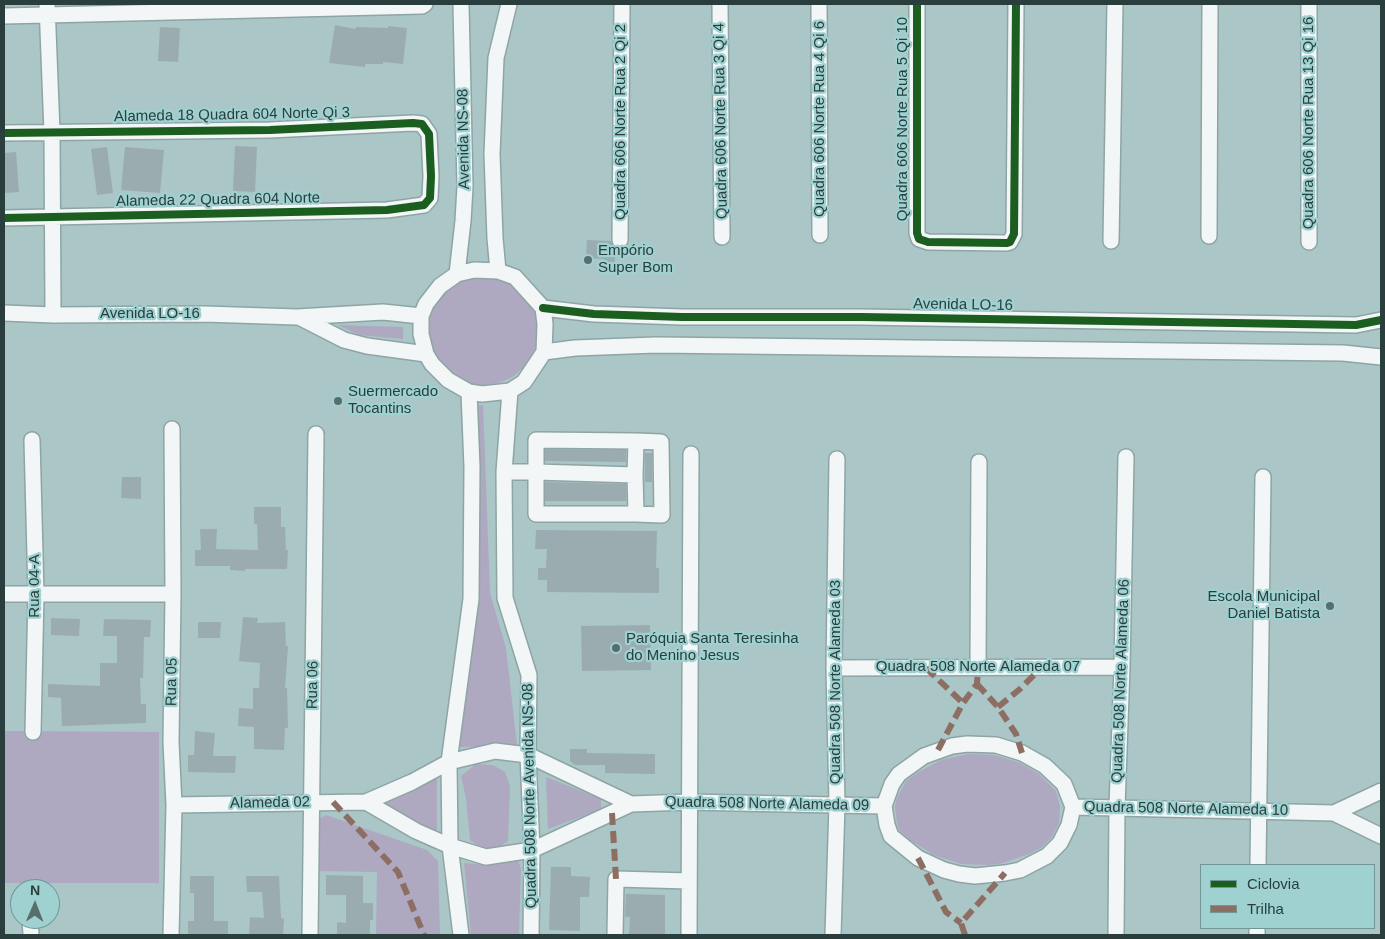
<!DOCTYPE html>
<meta charset="utf-8">
<style>
body{margin:0}
#map{position:relative;width:1385px;height:939px;overflow:hidden;background:#aac6c6;font-family:Helvetica,sans-serif}
canvas{display:block}
.frame{position:absolute;inset:0;border:5px solid #2a3e3e;pointer-events:none}
.legend{position:absolute;left:1200px;top:864px;width:175px;height:65px;box-sizing:border-box;background:#9fd1d1;border:1px solid #709696;margin:0;padding:6px 9px;list-style:none;font-size:15px;color:#2a3e3e}
.legend li{display:flex;align-items:center;gap:10px;height:25px}
.legend b{width:25px;border:1px solid #709696}
.north{position:absolute;left:10px;top:879px;width:50px;height:50px;box-sizing:border-box;background:#9fd1d1;border:1px solid #709696;border-radius:50%;rotate:1deg;font-size:14px;font-weight:700;line-height:20px;text-align:center;color:#2a3e3e}
.north::after{content:'';display:block;margin:auto;width:18px;height:22px;background:#576e6e;clip-path:polygon(50% 0,100% 100%,50% 72%,0 100%)}
</style>
<div id="map">
<canvas width="1385" height="939"></canvas>
<div class="frame"></div>
<ul class="legend">
<li><b style="height:6px;background:#1b5e20"></b>Ciclovia</li>
<li><b style="height:6px;background:#8d6e63"></b>Trilha</li>
</ul>
<div class="north">N</div>
</div>
<script>
const context = document.querySelector('canvas').getContext('2d');
context.lineJoin = 'round';
function fill(path, color) { context.fillStyle = color; context.fill(path, 'evenodd'); }
const shape = rows => new Path2D(rows.map(r => 'M' + r).join(''));
function stroke(path, color, width, dash) { context.strokeStyle = color; context.lineWidth = width; context.lineCap = dash ? 'butt' : 'round'; context.setLineDash(dash || []); context.stroke(path); }
function label(font, color, halo, rows, align = 'center') {
  context.font = font + ' Helvetica,sans-serif'; context.lineWidth = 4.5; context.setLineDash([]); context.textBaseline = 'middle'; context.strokeStyle = halo; context.fillStyle = color; for (const [text, x, y, turn = 0] of rows) {
    context.save(); context.translate(x, y); context.rotate((+turn || 0) * Math.PI / 180); context.textAlign = isNaN(turn) ? turn : align; if (halo) context.strokeText(text, 0, 0); context.fillText(text, 0, 0); context.restore();
  }
}
const green = shape([
 '428 330a55 55 0 1 1 110 0a55 55 0 1 1-110 0Z',
 [338,325,403,327,403,339,359,335],
 [483,405,490,593,506,648,517,746,460,747,461,706,468,656,479,593,475,406],
 [4,731,159,732,159,883,4,883],
 [968,754,994,755,1018,762,1039,774,1056,791,1060,807,1059,823,1052,837,1041,848,1029,854,1003,863,989,865,961,864,934,855,910,840,899,830,897,823,895,807,897,798,906,781,917,773,941,760],
 [476,764,493,765,505,772,510,786,508,841,498,848,482,848,470,840,466,798,461,776],
 [437,776,437,832,379,803],
 [546,777,601,799,601,809,548,829],
 [326,815,427,850,438,861,440,935,376,935,377,872,316,871,318,820],
 [518,860,521,869,519,935,471,935,464,863,493,865]
]);
const building = shape([
 [335,25,355,29,356,27,388,28,388,26,407,28,403,64,383,62,383,64,365,64,365,67,329,63],
 [160,27,180,28,178,62,158,61],
 [235,146,257,147,255,192,233,191],
 [107,147,113,193,97,195,91,149],
 [125,147,164,150,160,193,121,190],
 [16,152,19,192,4,193,4,153],
 [587,240,611,241,615,248,615,263,604,262,604,259,586,258],
 [545,449,626,450,626,462,545,461],
 [645,453,652,453,652,482,645,482],
 [122,477,141,477,141,499,121,498],
 [545,482,626,484,626,501,545,501],
 [254,507,281,507,281,527,285,527,286,550,288,550,287,569,245,569,245,571,230,570,230,566,195,566,195,550,201,550,200,529,217,529,216,549,258,550,257,524,254,524],
 [536,530,657,531,656,568,659,568,659,593,547,592,547,580,538,580,538,568,546,568,547,549,535,549],
 [243,617,258,618,257,623,285,622,286,646,288,646,285,688,287,688,288,728,285,728,284,750,254,749,254,727,238,726,239,708,253,709,253,688,259,688,260,663,239,661],
 [51,618,80,619,79,636,51,635],
 [104,619,151,620,150,637,144,637,143,678,140,678,141,704,146,704,146,723,62,726,61,698,48,697,48,684,100,686,100,663,117,663,117,636,103,636],
 [198,622,221,622,220,638,198,638],
 [650,625,651,670,582,671,581,626],
 [195,731,215,733,213,756,236,756,235,773,188,772,188,755,194,755],
 [570,749,587,749,587,753,655,754,655,774,605,773,605,765,575,765,570,761],
 [551,867,571,867,571,876,590,877,589,897,580,897,580,931,549,930],
 [326,875,363,876,363,903,373,903,373,920,370,920,370,935,337,935,337,922,346,923,346,895,326,895],
 [190,876,214,876,214,921,228,921,228,935,188,935,188,921,194,921,194,893,190,893],
 [246,876,279,876,281,918,284,919,283,935,249,935,250,917,264,918,262,892,247,892],
 [626,894,665,895,665,935,629,935,630,917,625,917]
]);
const minor = shape([
 [47,4,52,132,53,315],
 [720,4,722,237],
 [819,4,820,235],
 [917,4,917,233,919,239,928,242,1007,243,1010,242,1014,234,1016,4],
 [4,16,422,6,425,4],
 [4,133,270,130,413,123,422,124,429,134,431,176,430,198,424,205,387,210,4,218],
 [1209,236,1210,4],
 [620,240,622,4],
 [1111,241,1115,4],
 [1309,242,1309,4],
 [474,270,498,271,515,277,543,308,545,324,544,352,524,382,510,391,482,394,469,392,448,380,432,364,426,354,421,334,421,316,426,304,440,286,457,274,474,270],
 [498,271,495,238,492,154,496,58,509,4],
 [457,274,463,221,465,187,461,4],
 [543,308,594,314,682,317,861,317,1356,325,1381,320],
 [4,313,53,315,204,314,297,317,383,312,421,316],
 [299,317,344,340,367,346,426,354],
 [544,352,575,348,656,345,1343,353,1381,357],
 [510,391,504,472,505,598,529,675,528,755,532,850,531,935],
 [32,440,36,594,33,732],
 [504,472,536,472,536,440,636,441,635,475],
 [536,472,635,475,636,514,536,514,536,472],
 [636,514,662,515,661,442,636,441],
 [4,594,173,594],
 [978,667,979,462],
 [834,668,1122,667],
 [967,744,996,745,1022,753,1045,766,1064,784,1073,807,1069,825,1060,843,1047,856,1020,870,1005,873,975,876,959,874,944,870,918,858,891,836,887,825,884,806,892,784,899,774,924,756,952,746,967,744],
 [366,802,416,831,450,846,486,857,532,850,631,804,688,802,884,806],
 [174,805,366,802,412,782,449,762,495,751,528,755,631,804],
 [1073,807,1334,813,1381,836],
 [1334,813,1381,791],
 [1258,865,1263,477],
 [30,919,31,935],
 [171,935,174,805,171,742,173,594,172,429],
 [310,935,316,434],
 [461,935,450,846,449,762,471,599,472,467,469,392],
 [615,935,616,879,689,881],
 [689,935,691,454],
 [833,935,837,804,834,668,837,459],
 [1116,935,1117,807,1122,667,1126,457],
 [1257,935,1257,928]
]);
const quiet = shape([
 [926,668,963,703],
 [977,684,998,707,1016,734,1022,753],
 [998,707,1020,689,1042,667],
 [938,750,963,703,977,684,978,667],
 [333,802,398,872,424,935],
 [612,813,616,879],
 [918,858,946,912,961,923],
 [965,935,961,923,1005,873]
]);
const cycleway = shape([
 [917,4,917,233,919,239,928,242,1007,243,1010,242,1014,234,1016,4],
 [4,133,270,130,413,123,422,124,429,134,431,176,430,198,424,205,387,210,4,218],
 [543,308,594,314,682,317,861,317,1356,325,1381,320]
]);
const markers = [
 [588,260,5,"#576e6e"],
 [338,401,5,"#576e6e"],
 [1330,606,5,"#576e6e"],
 [616,648,5,"#576e6e"]
];
const streetNames = [
 ["Alameda 18 Quadra 604 Norte Qi 3",232,115,-1],
 ["Quadra 606 Norte Rua 4 Qi 6",820,119,-90],
 ["Quadra 606 Norte Rua 5 Qi 10",903,119,-90],
 ["Quadra 606 Norte Rua 3 Qi 4",721,121,-91],
 ["Quadra 606 Norte Rua 2 Qi 2",621,122,-90],
 ["Quadra 606 Norte Rua 13 Qi 16",1309,123,-90],
 ["Avenida NS-08",464,139,-91],
 ["Alameda 22 Quadra 604 Norte",218,200,-1],
 ["Avenida LO-16",963,305,1],
 ["Avenida LO-16",150,314],
 ["Rua 04-A",35,586,-90],
 ["Quadra 508 Norte Alameda 07",978,667],
 ["Quadra 508 Norte Alameda 06",1121,681,-88],
 ["Rua 05",172,682,-89],
 ["Quadra 508 Norte Alameda 03",836,682,-90],
 ["Rua 06",313,685,-89],
 ["Quadra 508 Norte Avenida NS-08",530,796,-91],
 ["Alameda 02",270,803,-1],
 ["Quadra 508 Norte Alameda 09",767,804,1],
 ["Quadra 508 Norte Alameda 10",1186,809,1]
];
const poiNames = [
 ["Empório",598,251],
 ["Super Bom",598,268],
 ["Suermercado",348,392],
 ["Tocantins",348,409],
 ["Escola Municipal",1320,597,"right"],
 ["Daniel Batista",1320,614,"right"],
 ["Paróquia Santa Teresinha",626,639],
 ["do Menino Jesus",626,656]
];
fill(green, '#aea8c1');
fill(building, '#9bacb1');
stroke(minor, '#8fa4a4', 18);
stroke(minor, '#f2f6f6', 15);
stroke(quiet, '#8d6e63', 6, [12, 6]);
stroke(cycleway, '#1b5e20', 8);
for (const [x, y, r, color] of markers) { const dot = new Path2D(); dot.arc(x, y, r, 0, 2 * Math.PI); context.fillStyle = color; context.fill(dot); stroke(dot, '#9fd1d1', 2); }
label('15px', '#2a3e3e', '#9fd1d1', streetNames);
label('15px', '#2a3e3e', '#9fd1d1', poiNames, 'left');
</script>
